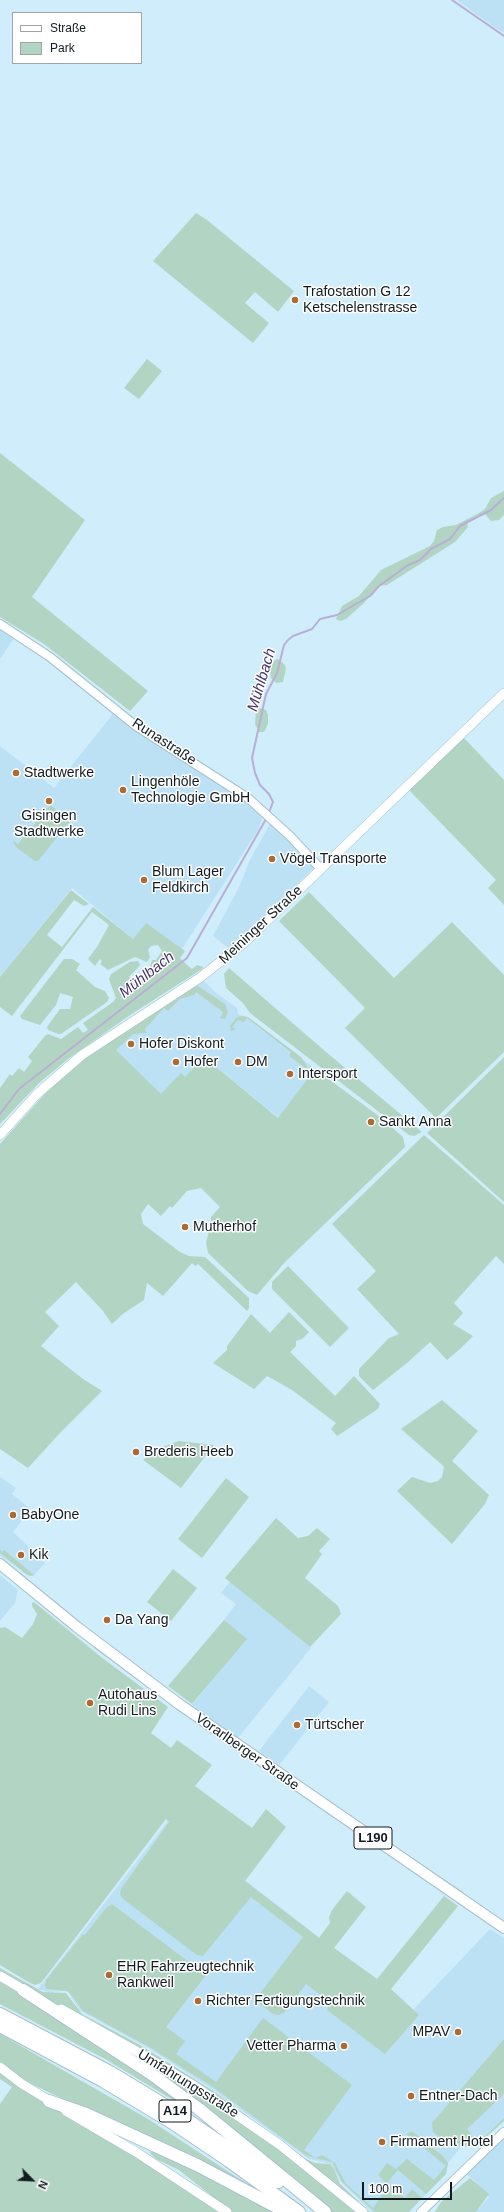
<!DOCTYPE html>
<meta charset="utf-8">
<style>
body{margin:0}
#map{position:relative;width:504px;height:2212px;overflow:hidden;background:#d0edfb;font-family:Helvetica,sans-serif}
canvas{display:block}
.legend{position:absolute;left:12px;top:12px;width:130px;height:52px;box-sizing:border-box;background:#fff;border:1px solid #a0a4a6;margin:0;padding:5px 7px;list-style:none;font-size:12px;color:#111b20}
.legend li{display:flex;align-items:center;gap:8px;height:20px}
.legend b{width:20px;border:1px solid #a0a4a6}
.north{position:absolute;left:12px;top:2160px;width:40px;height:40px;-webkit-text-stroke:3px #fff;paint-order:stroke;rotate:114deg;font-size:11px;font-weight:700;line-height:16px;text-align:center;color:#111b20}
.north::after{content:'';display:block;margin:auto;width:14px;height:18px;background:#111b20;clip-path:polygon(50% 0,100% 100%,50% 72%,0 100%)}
.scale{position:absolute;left:362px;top:2182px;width:90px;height:18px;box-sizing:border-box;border:2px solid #111b20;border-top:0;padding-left:5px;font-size:12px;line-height:14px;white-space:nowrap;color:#111b20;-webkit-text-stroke:3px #fff;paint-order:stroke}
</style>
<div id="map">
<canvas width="504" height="2212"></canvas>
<ul class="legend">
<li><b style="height:5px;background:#fff"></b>Straße</li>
<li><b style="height:11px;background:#b2d4c2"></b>Park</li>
</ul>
<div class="north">N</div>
<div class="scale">100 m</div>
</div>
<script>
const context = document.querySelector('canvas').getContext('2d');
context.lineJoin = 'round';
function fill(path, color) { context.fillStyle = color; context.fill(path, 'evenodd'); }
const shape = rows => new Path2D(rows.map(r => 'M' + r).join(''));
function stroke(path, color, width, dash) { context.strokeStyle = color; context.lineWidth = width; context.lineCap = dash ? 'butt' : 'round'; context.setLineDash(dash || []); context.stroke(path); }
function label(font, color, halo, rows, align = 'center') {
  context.font = font + ' Helvetica,sans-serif'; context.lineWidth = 3; context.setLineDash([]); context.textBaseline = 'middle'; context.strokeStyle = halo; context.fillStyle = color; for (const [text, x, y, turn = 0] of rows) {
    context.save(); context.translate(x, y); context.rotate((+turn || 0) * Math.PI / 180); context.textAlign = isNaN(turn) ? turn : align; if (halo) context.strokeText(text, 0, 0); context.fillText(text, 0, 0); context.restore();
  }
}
const built = shape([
 [457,0,504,0,504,33,491,25],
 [0,624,17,634,0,659],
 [116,710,258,807,262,819,258,830,182,949,146,924,133,939,72,888,0,977,0,746,54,788],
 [272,820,317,865,230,949,213,936,240,885,249,862],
 [204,981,215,992,237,1008,238,1014,249,1018,315,1069,279,1118,204,1057,147,1118,91,1053],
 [0,1477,16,1488,12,1494,31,1509,13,1532,45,1563,33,1576,26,1574,0,1555],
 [0,1575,18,1590,15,1603,0,1621],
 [230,1581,311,1648,238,1738,192,1705,246,1639,224,1620,236,1604,221,1593],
 [309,1686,329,1702,279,1765,259,1751],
 [168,1821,320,1938,391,1989,413,2010,490,1929,504,1938,504,2121,476,2146,461,2147,448,2163,446,2174,409,2212,372,2212,340,2181,331,2164,309,2159,212,2089,150,2049,79,2010,69,1993,64,1991,49,1992,38,1989],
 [504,2137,504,2212,476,2212,489,2197,474,2180,466,2174]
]);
const green = shape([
 [196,213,207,220,294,291,278,312,255,292,245,303,269,323,253,343,153,261],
 [147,359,162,371,139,399,124,388],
 [0,453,85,520,32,597,148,691,130,711,44,644,0,617],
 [504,491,504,515,499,520,491,521,485,514,477,516,467,522,468,527,455,542,387,585,379,586,364,603,346,619,340,621,336,619,342,606,359,596,381,570,430,546,434,541,437,530,443,527,456,525,479,513,485,509,491,498],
 [278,659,284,664,286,668,283,682,276,683,271,678,270,671,273,661],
 [260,708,266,710,268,715,268,724,264,732,259,732,255,724,256,710],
 [463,737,504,780,504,905,488,888,496,880,409,790],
 [50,805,70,821,38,861,35,861,17,848,13,842,14,841,18,844],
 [71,890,89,904,84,906,74,900,47,935,62,947,93,907,133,939,146,923,185,951,180,958,188,966,192,969,197,965,203,967,202,969,130,1015,68,1059,39,1083,0,1124,0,1088,10,1074,12,1076,19,1068,24,1072,32,1061,28,1057,45,1036,48,1034,61,1039,78,1027,83,1033,88,1030,83,1023,113,1002,116,998,109,979,111,974,130,962,138,961,140,965,129,977,133,982,150,967,152,960,156,960,162,951,158,945,151,946,148,950,150,957,147,962,135,957,108,970,100,964,102,961,100,959,95,966,88,959,97,947,109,925,92,912,12,1016,0,1007,0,977],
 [309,892,394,978,452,922,504,975,504,1052,436,1118,345,1028,365,1008,279,921],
 [64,959,72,959,80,964,76,970,95,987,105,991,109,998,107,1002,61,1034,58,1034,48,1030,47,1027,60,1009,70,1009,73,997,60,993,56,1005,40,1025,22,1019,20,1016],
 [229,968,326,1052,422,1132,414,1136,409,1135,250,1013,243,1003,226,988,224,974],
 [198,986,225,1004,228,1012,225,1019,220,1018,223,1012,196,992,194,995,180,999,168,1011,164,1008,145,1029,146,1033,133,1034,116,1050,161,1094,181,1073,185,1077,204,1057,278,1118,315,1069,380,1117,403,1137,405,1147,285,1262,257,1295,248,1291,208,1253,206,1243,211,1223,211,1217,220,1207,201,1188,187,1191,172,1208,170,1206,161,1216,148,1204,141,1214,143,1224,180,1252,189,1256,205,1257,249,1298,249,1308,247,1311,198,1264,195,1266,192,1263,163,1296,147,1283,144,1300,124,1313,112,1324,103,1311,76,1282,45,1312,59,1326,41,1346,83,1379,102,1391,59,1434,28,1468,0,1449,0,1144,51,1087,91,1053,193,987],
 [241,1016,248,1017,301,1057,307,1066,307,1069,289,1056,291,1052,247,1018,244,1022,238,1020,232,1027,236,1029,231,1031,230,1026,236,1018],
 [504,1057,504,1202,427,1133],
 [424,1135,504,1205,504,1264,496,1256,454,1303,463,1313,453,1324,473,1336,460,1349,447,1360,430,1342,407,1363,373,1390,359,1376,359,1369,389,1338,399,1334,357,1289,376,1271,332,1224],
 [288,1266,349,1328,330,1347,272,1289,272,1282],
 [289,1312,309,1332,302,1339,296,1341,296,1346,290,1352,335,1396,354,1376,380,1404,378,1409,337,1436,331,1429,336,1423,292,1390,267,1376,254,1389,213,1363,227,1350,227,1346,251,1314,270,1333],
 [442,1400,478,1431,452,1461,489,1495,485,1504,452,1544,397,1491,412,1477,430,1483,438,1481,442,1477,444,1467,440,1463,401,1429],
 [179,1441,214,1445,181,1488,143,1460,156,1449],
 [226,1478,249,1497,202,1558,178,1539],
 [276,1518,298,1538,308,1536,317,1528,330,1539,319,1551,322,1554,305,1578,338,1606,341,1614,310,1647,225,1578],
 [0,1550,2,1552,4,1550,34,1575,30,1576,26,1574,0,1553],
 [173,1569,197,1588,171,1621,147,1602],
 [34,1602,101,1657,168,1707,151,1733,171,1748,177,1740,212,1765,195,1786,252,1828,266,1809,286,1827,245,1881,319,1938,330,1923,329,1917,332,1910,347,1891,366,1907,334,1948,377,1979,444,1896,458,1906,391,1989,419,2015,385,2054,327,2010,331,2003,306,1984,285,2012,279,2015,273,2014,255,2000,303,1937,251,1897,203,1956,197,1955,123,1899,120,1894,121,1889,169,1822,166,1819,41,1983,35,1985,30,1983,0,1965,0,1628,5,1627,22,1638,33,1624,37,1614,32,1606,32,1603],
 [224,1620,247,1639,192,1704,168,1686],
 [95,1647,185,1714,185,1715,94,1648],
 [287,1773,463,1892,462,1894],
 [112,1904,206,1975,166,2027,185,2041,176,2054,216,2082,263,2018,352,2085,304,2150,315,2158,322,2155,335,2163,346,2184,373,2208,389,2186,378,2175,387,2163,396,2169,407,2159,434,2180,446,2166,407,2134,410,2132,413,2132,443,2156,448,2163,446,2174,426,2194,398,2170,387,2183,405,2198,412,2189,422,2198,409,2212,375,2212,342,2182,332,2162,307,2156,213,2087,151,2048,83,2011,68,1991,46,1989,45,1985,46,1980,83,1934,85,1935,106,1908],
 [0,1968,43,1992,66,1993,82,2014,140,2045,212,2090,306,2159,315,2163,330,2164,334,2169,340,2184,370,2212,366,2212,315,2170,105,2031,0,1972],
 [0,1981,127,2061,173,2094,239,2145,191,2111,107,2060,0,2004],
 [78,2022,159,2068,258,2133,359,2212,332,2212,249,2143],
 [0,2034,148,2119,258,2191,21,2079,0,2062],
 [504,2039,504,2094,467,2129,478,2143,504,2118,504,2121,476,2146,456,2145,453,2147,433,2132,432,2123],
 [0,2071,94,2130,223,2212,0,2212,0,2104,12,2087,0,2079],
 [153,2150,280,2212,232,2212,179,2170,156,2159,150,2153],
 [470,2178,489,2194,476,2212,435,2212,441,2202]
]);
const stream = shape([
 [452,0,504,36],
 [268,815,273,802,269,794,260,785,255,773,252,758,266,694,277,673,284,645,288,640,293,636,312,629,320,619,337,615,370,596,379,586,408,565,420,560,431,549,450,539,460,526,491,510,504,498],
 [0,1114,19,1089,187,958,266,819]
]);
const tertiary = shape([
 [0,624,50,657,136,726,248,798,290,836,320,868],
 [421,2212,504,2132]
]);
const secondary = shape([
 [0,1135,37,1094,82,1055,201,977,245,942,504,693],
 [0,1976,29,1993],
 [61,2009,145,2056,193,2085,280,2145,363,2212],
 [0,2067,22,2084,55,2104],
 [66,2111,136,2152,227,2212]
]);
const primary = shape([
 [0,1564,77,1627,179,1704,504,1928]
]);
const motorway = shape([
 [23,1990,150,2073,199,2109,325,2212],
 [0,2014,110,2072,176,2112,278,2182],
 [0,2026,103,2081,171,2122,229,2161,299,2212],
 [49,2101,86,2114,197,2165,286,2212]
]);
const markers = [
 [295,300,4,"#ab6b33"],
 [16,773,4,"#ab6b33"],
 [123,790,4,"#ab6b33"],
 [49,801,4,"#ab6b33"],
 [272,859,4,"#ab6b33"],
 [144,880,4,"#ab6b33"],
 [131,1044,4,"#ab6b33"],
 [176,1062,4,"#ab6b33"],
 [238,1062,4,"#ab6b33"],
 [290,1074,4,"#ab6b33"],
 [371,1122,4,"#ab6b33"],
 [185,1227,4,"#ab6b33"],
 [136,1452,4,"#ab6b33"],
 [13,1515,4,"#ab6b33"],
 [21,1555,4,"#ab6b33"],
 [107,1620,4,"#ab6b33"],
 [90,1703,4,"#ab6b33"],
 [297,1725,4,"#ab6b33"],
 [109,1975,4,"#ab6b33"],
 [198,2001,4,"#ab6b33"],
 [458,2032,4,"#ab6b33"],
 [344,2046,4,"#ab6b33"],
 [411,2096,4,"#ab6b33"],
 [382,2142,4,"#ab6b33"]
];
const shields = [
 [373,1838,38],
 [175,2111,32]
];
const shieldNames = [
 ["L190",373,1838],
 ["A14",175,2111]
];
const poiNames = [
 ["Trafostation G 12",303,292],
 ["Ketschelenstrasse",303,308],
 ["Stadtwerke",24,773],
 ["Lingenhöle",131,782],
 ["Technologie GmbH",131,798],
 ["Gisingen",49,816,"center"],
 ["Stadtwerke",49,832,"center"],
 ["Vögel Transporte",280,859],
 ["Blum Lager",152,872],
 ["Feldkirch",152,888],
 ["Hofer Diskont",139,1044],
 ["Hofer",184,1062],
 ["DM",246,1062],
 ["Intersport",298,1074],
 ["Sankt Anna",379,1122],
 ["Mutherhof",193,1227],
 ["Brederis Heeb",144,1452],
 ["BabyOne",21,1515],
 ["Kik",29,1555],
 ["Da Yang",115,1620],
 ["Autohaus",98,1695],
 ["Rudi Lins",98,1711],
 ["Türtscher",305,1725],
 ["EHR Fahrzeugtechnik",117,1967],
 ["Rankweil",117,1983],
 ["Richter Fertigungstechnik",206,2001],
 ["MPAV",450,2032,"right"],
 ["Vetter Pharma",336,2046,"right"],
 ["Entner-Dach",419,2096],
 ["Firmament Hotel",390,2142]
];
const streetNames = [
 ["Runastraße",164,742,33],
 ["Meininger Straße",261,925,-43],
 ["Vorarlberger Straße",247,1752,35],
 ["Umfahrungsstraße",188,2084,32]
];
const waterNames = [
 ["Mühlbach",262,680,-73],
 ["Mühlbach",147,975,-38]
];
fill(built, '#bde1f4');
fill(green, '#b2d4c2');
stroke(stream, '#b9afd5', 2);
stroke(tertiary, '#a6c1cf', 10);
stroke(secondary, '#a6c1cf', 10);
stroke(primary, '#a6c1cf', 12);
stroke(motorway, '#a6c1cf', 14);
stroke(tertiary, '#fff', 8);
stroke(secondary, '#fff', 9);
stroke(primary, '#fff', 10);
stroke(motorway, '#fff', 12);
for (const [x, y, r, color] of markers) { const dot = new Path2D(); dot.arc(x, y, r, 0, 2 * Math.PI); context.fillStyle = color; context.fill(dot); stroke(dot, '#fff', 1.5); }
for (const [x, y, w] of shields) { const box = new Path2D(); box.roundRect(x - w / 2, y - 11, w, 22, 3); context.fillStyle = '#fff'; context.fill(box); stroke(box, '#111b20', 1); }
label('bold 13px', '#111b20', null, shieldNames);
label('14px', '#111b20', '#fff', poiNames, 'left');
label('14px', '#111b20', '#fff', streetNames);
label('italic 15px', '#463567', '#fff', waterNames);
</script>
